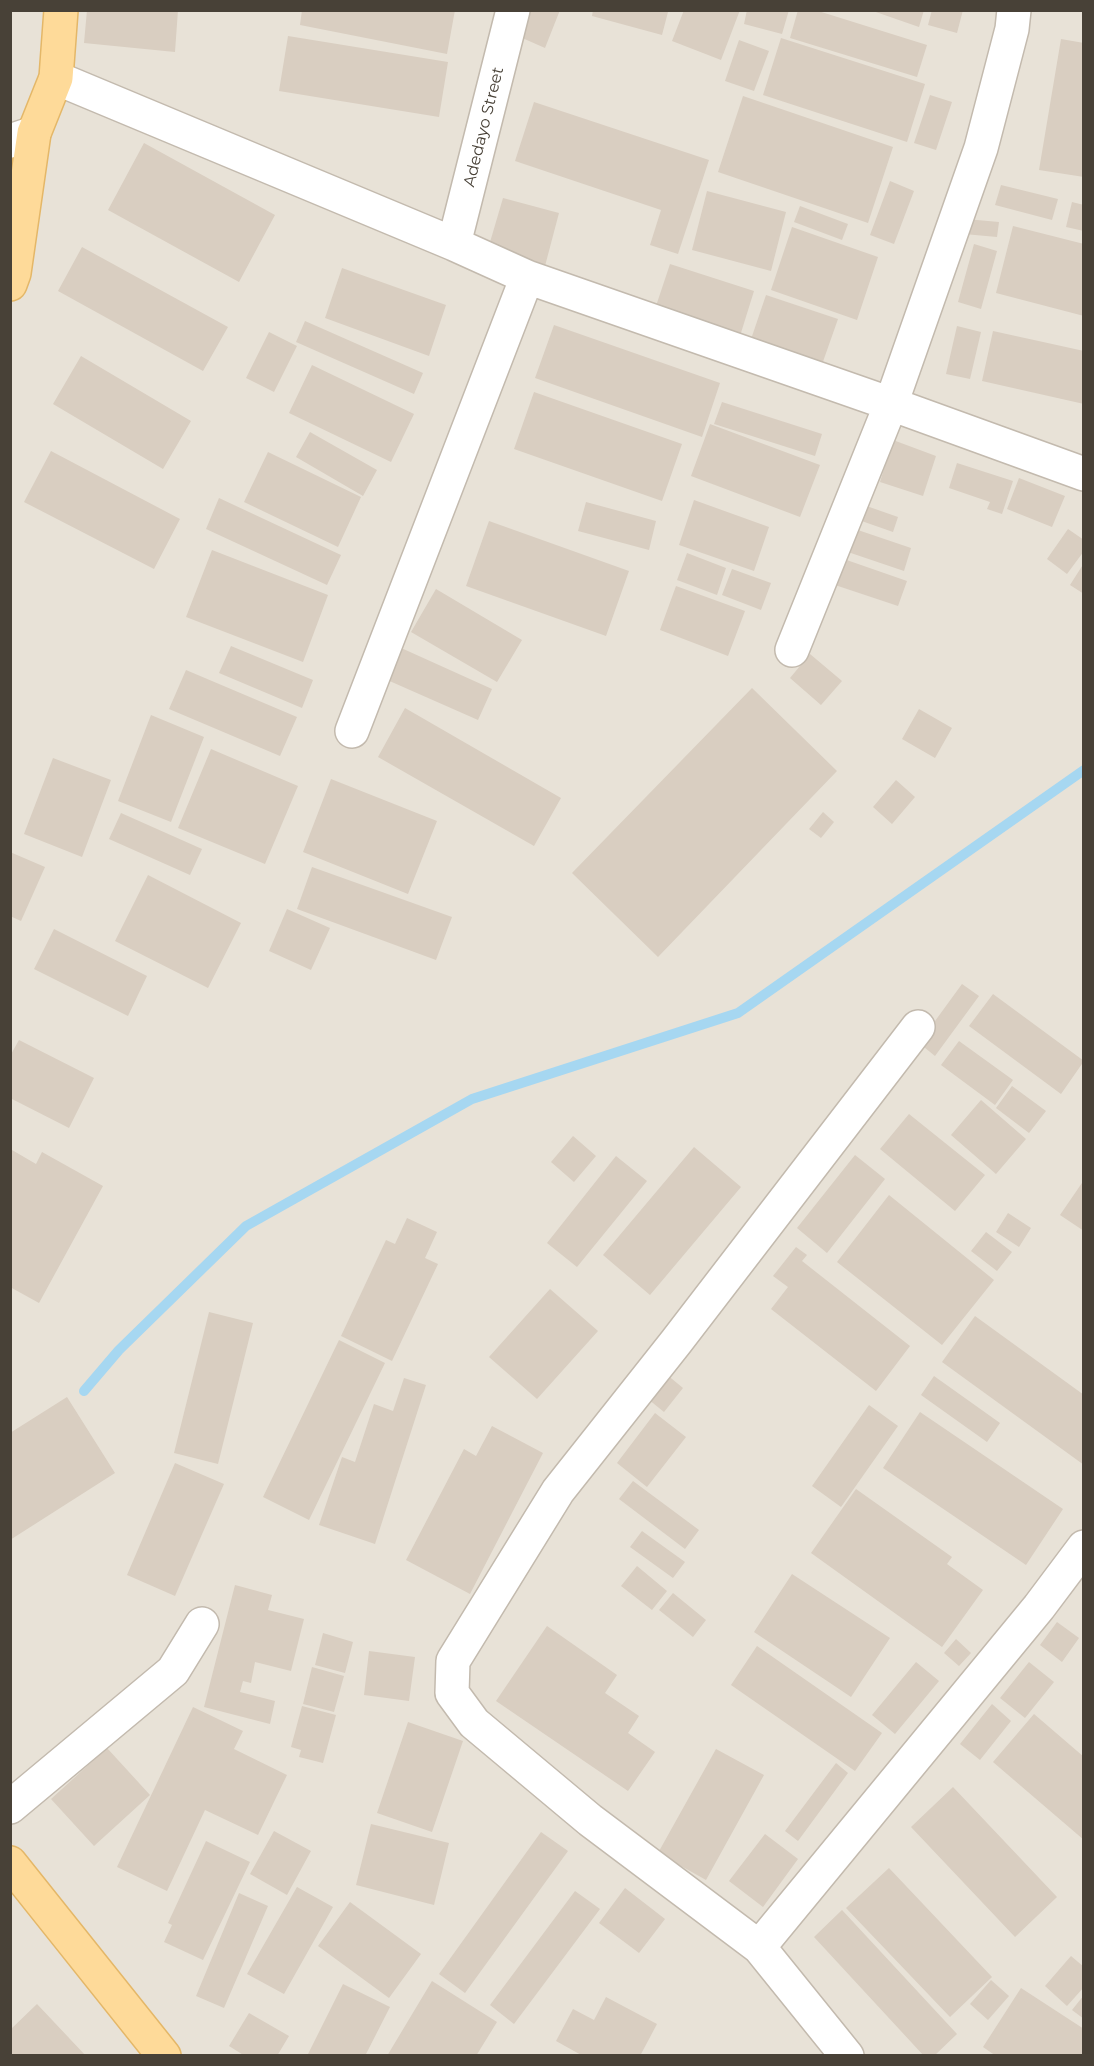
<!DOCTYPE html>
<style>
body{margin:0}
#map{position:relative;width:1094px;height:2066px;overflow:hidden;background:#f4f0e9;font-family:Montserrat,sans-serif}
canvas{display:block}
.frame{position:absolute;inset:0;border:12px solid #484137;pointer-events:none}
</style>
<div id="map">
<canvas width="1094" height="2066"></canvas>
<div class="frame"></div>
</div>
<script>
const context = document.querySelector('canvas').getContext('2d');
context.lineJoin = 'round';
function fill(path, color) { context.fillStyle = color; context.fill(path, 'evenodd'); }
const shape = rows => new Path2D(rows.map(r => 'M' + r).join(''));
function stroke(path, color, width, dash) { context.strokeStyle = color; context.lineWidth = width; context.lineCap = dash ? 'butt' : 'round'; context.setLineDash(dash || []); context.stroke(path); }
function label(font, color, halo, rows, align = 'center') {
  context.font = font + ' Montserrat,sans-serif'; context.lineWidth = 4.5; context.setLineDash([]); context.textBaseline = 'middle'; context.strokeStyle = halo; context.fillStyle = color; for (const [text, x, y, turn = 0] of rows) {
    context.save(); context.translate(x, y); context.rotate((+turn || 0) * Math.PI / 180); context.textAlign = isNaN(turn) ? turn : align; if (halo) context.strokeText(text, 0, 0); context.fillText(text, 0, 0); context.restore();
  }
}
const residential = shape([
 [11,11,1083,11,1083,2055,11,2055]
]);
const stream = shape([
 [84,1391,119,1350,246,1226,472,1099,738,1013,1084,770]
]);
const building = shape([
 [87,10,178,10,175,52,84,43],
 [302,10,455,10,447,54,300,25],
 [531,10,560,10,545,48,520,37],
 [593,10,663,10,668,12,662,35,592,16],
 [684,10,740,10,721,60,672,41],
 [747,10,789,10,782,34,744,24],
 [798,10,815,10,927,45,917,77,790,38],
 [870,10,924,10,919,27],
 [932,10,963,10,957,33,928,25],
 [288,36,448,62,439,117,279,91],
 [781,38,925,84,907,142,763,95],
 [1061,39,1084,43,1084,177,1039,170],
 [739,40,769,51,754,91,725,81],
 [930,95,952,102,936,150,914,143],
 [743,96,893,147,868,223,718,172],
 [534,102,709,160,678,254,650,245,661,210,515,161],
 [144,143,275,215,239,282,108,210],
 [890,181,914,191,894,244,870,235],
 [1001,185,1058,199,1052,220,995,205],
 [707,191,786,212,771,271,692,250],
 [503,198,559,213,545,266,488,249],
 [1072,202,1084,205,1084,231,1066,227],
 [800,206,848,224,842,240,794,222],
 [966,219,999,222,997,237,964,234],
 [1013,226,1084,244,1084,316,996,293],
 [792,227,878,257,857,320,771,290],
 [974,244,997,251,981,309,958,302],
 [82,247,228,327,203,371,58,291],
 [670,264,754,291,740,336,655,309],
 [342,268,446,305,429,356,325,318],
 [766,295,838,319,819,373,748,348],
 [305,321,423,373,414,394,296,342],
 [554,325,720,383,702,437,535,378],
 [957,326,981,332,970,379,946,374],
 [993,331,1084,351,1084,404,982,381],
 [269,332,297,346,274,392,246,378],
 [81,356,191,421,163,469,53,404],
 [312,365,414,414,391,462,289,413],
 [534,392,682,444,662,501,514,449],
 [722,402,822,434,815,456,714,424],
 [710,424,820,465,800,517,691,476],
 [310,432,377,470,363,496,296,457],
 [893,440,936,456,923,496,880,482],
 [51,451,180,519,154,569,24,502],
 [268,452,361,497,338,547,244,502],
 [957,463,1013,481,1002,514,987,509,990,502,949,488],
 [1019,478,1065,496,1052,527,1007,509],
 [219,498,341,555,327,585,206,529],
 [694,500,769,527,754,571,679,545],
 [586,502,656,521,649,550,578,531],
 [858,503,898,517,893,532,853,518],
 [489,521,629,571,606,636,466,586],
 [849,527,911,548,904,571,842,550],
 [1068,529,1084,540,1084,551,1067,574,1047,559],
 [212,550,328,595,303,662,186,617],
 [687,553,726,568,717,595,677,580],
 [838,557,907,581,898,606,829,583],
 [1084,563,1084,594,1070,585],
 [732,569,771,583,761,610,722,595],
 [676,586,745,611,728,656,660,630],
 [436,589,522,640,497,682,411,632],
 [231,646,313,680,302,708,219,673],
 [399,647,492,689,478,720,385,679],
 [810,654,842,681,821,705,790,678],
 [186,670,297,717,280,756,169,709],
 [752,688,837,771,658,957,572,873],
 [405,708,561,798,534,846,378,757],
 [919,709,952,728,935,758,902,739],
 [151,715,204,737,171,822,118,801],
 [211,749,298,786,265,864,178,828],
 [53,758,111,780,82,857,24,834],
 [331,779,437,821,408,894,303,852],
 [896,780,915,797,892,824,873,807],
 [823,812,834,822,821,838,809,829],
 [121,813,202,849,190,875,109,839],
 [10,852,45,867,21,921,10,916],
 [312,867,452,917,436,960,297,909],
 [148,875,241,923,208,988,115,941],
 [287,909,330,928,311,970,269,951],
 [54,929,147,976,128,1016,34,969],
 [962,984,979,996,935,1056,919,1043],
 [993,994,1084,1061,1061,1094,969,1026],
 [19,1040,94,1078,69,1128,10,1098,10,1056],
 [959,1041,1013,1080,995,1105,941,1065],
 [1012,1086,1046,1111,1029,1133,996,1108],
 [981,1100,1026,1139,996,1174,951,1135],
 [909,1114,985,1175,955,1211,880,1149],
 [573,1136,596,1156,574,1182,551,1162],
 [694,1147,741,1187,650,1295,603,1255],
 [12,1150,36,1164,42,1152,103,1186,39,1303,10,1287],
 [855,1155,885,1179,827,1253,797,1228],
 [616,1156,647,1181,577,1267,547,1243],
 [1084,1180,1084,1231,1060,1215],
 [889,1195,994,1280,942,1345,837,1262],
 [1008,1213,1031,1228,1019,1247,996,1232],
 [407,1218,437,1232,425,1258,438,1264,392,1361,341,1336,386,1240,395,1244],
 [986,1232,1012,1252,997,1271,971,1251],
 [796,1247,807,1255,802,1261,910,1346,876,1391,771,1309,788,1287,773,1276],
 [550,1289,598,1331,537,1399,489,1357],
 [209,1312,253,1323,218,1464,174,1453],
 [975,1316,1084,1395,1084,1465,942,1362],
 [339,1340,385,1363,309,1520,263,1497],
 [666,1374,683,1388,664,1412,648,1399],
 [934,1376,1000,1423,987,1442,921,1395],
 [404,1378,426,1385,375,1544,319,1525,342,1457,355,1462,374,1404,393,1411],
 [67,1397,115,1473,10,1540,10,1433],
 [869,1405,898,1426,841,1507,812,1486],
 [920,1412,1063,1509,1026,1565,883,1468],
 [655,1413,686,1437,647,1487,617,1463],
 [492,1426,543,1453,470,1594,406,1560,464,1449,476,1456],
 [175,1463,224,1484,175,1596,127,1575],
 [633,1481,699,1530,685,1549,619,1499],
 [856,1489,952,1557,947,1564,983,1590,942,1647,811,1553],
 [642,1531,685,1562,673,1578,630,1547],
 [637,1566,667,1591,652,1610,621,1586],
 [792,1574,890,1638,851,1697,754,1632],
 [235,1585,272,1595,268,1610,304,1619,291,1671,255,1662,251,1683,243,1681,240,1692,275,1701,270,1724,204,1707],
 [673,1593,706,1620,693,1637,659,1610],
 [1057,1622,1079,1638,1062,1662,1040,1645],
 [547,1626,617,1675,605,1693,639,1716,628,1733,655,1752,628,1791,496,1701],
 [323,1633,353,1642,345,1673,315,1665],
 [956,1639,971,1653,959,1666,944,1653],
 [757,1646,882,1733,855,1771,731,1685],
 [369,1651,415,1657,409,1701,364,1695],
 [916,1662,939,1681,895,1734,872,1715],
 [1029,1662,1054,1682,1025,1718,1000,1698],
 [312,1667,344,1676,334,1712,303,1704],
 [992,1704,1011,1721,980,1760,960,1744],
 [302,1706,336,1715,323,1763,299,1757,301,1750,291,1747],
 [193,1707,243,1731,234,1749,287,1775,258,1835,205,1810,167,1891,117,1867],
 [1034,1714,1084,1757,1084,1840,993,1762],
 [408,1722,463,1741,432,1832,377,1813],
 [107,1748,150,1795,94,1846,51,1799],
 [716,1749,764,1775,706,1880,658,1853],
 [836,1763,848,1773,798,1841,785,1831],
 [953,1787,1057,1897,1015,1937,911,1827],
 [371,1824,449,1843,434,1905,356,1885],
 [274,1831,311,1851,287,1895,250,1874],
 [541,1832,568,1851,465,1993,439,1974],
 [765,1834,798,1859,763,1907,729,1881],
 [206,1841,250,1862,203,1960,164,1942,172,1925,168,1923],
 [889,1868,992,1977,950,2017,846,1908],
 [297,1887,333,1907,284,1994,247,1974],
 [625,1888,665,1919,639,1953,599,1923],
 [575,1891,600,1909,514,2024,490,2005],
 [239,1893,268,1906,224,2008,196,1996],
 [350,1902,421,1954,389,1998,318,1946],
 [842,1910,957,2034,934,2056,924,2056,814,1937],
 [1071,1956,1084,1967,1084,1987,1067,2006,1045,1986],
 [991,1980,1009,1996,988,2020,970,2004],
 [432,1981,497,2022,476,2056,387,2056],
 [343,1984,390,2007,365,2056,307,2056],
 [1021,1988,1084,2029,1084,2056,996,2056,983,2047],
 [1084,1995,1084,2019,1072,2010],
 [606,1997,657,2024,640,2056,583,2056,556,2041,573,2009,594,2020],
 [37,2004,86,2056,10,2056,10,2030],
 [249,2013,289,2036,277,2056,245,2056,229,2046]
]);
const minor = shape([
 [56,78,454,244,527,277,891,404,1084,474],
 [10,141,34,133],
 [454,244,513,10],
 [792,650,891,404,981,148,1012,29,1014,10],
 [352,731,527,277],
 [10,1807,173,1671,202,1624],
 [759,1947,1039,1607,1084,1547],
 [847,2056,759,1947,590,1820,474,1723,452,1693,453,1661,558,1491,676,1342,918,1027]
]);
const major = shape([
 [10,284,14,273,34,133,56,78,61,10],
 [10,1863,164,2056]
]);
const streetNames = [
 ["Adedayo Street",484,127,-76]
];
fill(residential, '#e8e2d7');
stroke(stream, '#a6d7f1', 10);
fill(building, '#d9cec1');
stroke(minor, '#c3baae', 36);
stroke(major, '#e4b768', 36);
stroke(minor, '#fff', 33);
stroke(major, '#feda99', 33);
label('16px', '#484137', '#fff', streetNames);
</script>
